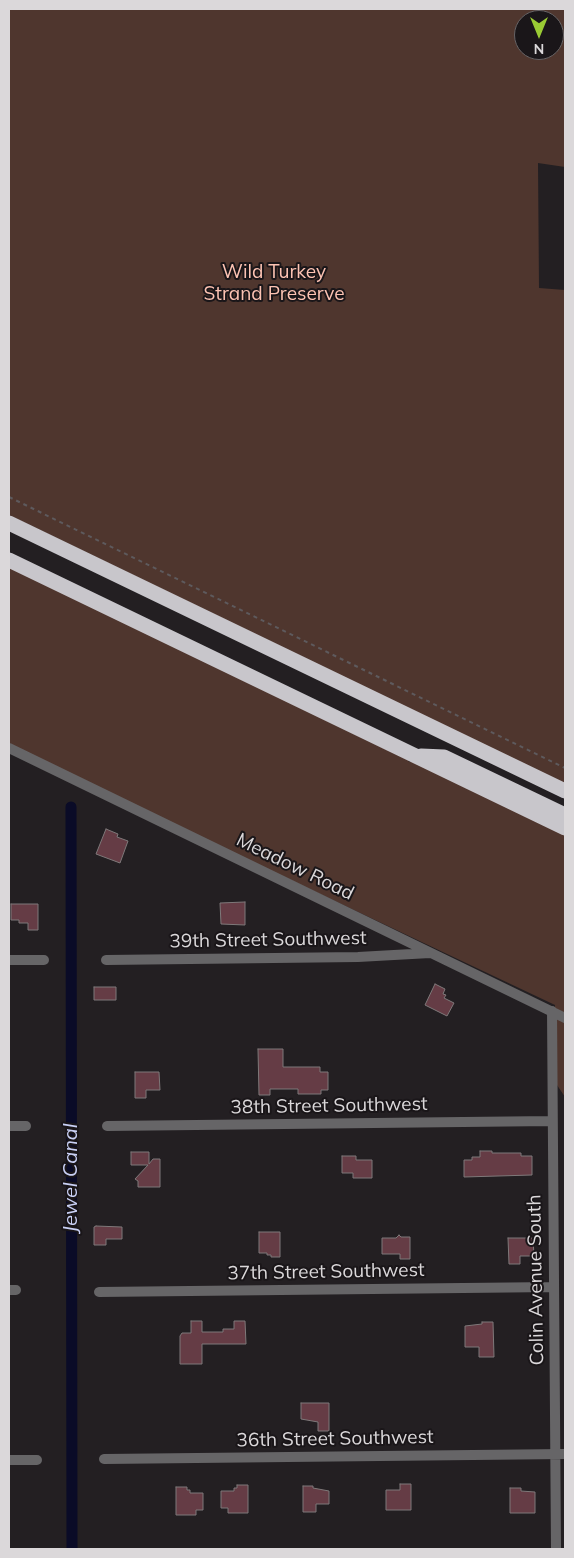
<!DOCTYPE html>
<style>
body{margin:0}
#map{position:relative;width:574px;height:1558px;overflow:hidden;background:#231f22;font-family:Mulish,sans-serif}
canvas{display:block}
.frame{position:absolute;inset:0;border:10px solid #dbd8da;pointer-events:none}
.north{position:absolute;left:514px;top:10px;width:50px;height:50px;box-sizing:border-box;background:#1a1619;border:1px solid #676466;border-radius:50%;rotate:180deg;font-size:14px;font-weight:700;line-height:20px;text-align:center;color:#dbd8da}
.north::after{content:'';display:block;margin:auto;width:18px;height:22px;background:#9acb34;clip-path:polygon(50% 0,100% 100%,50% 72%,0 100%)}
</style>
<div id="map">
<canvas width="574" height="1558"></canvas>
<div class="frame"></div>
<div class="north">N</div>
</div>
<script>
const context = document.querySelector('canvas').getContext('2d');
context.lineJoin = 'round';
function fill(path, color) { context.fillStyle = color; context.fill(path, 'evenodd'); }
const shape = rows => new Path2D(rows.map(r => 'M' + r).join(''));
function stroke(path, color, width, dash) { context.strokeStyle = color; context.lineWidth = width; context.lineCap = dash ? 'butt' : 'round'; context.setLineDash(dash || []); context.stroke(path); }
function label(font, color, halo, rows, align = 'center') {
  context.font = font + ' Mulish,sans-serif'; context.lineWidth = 4; context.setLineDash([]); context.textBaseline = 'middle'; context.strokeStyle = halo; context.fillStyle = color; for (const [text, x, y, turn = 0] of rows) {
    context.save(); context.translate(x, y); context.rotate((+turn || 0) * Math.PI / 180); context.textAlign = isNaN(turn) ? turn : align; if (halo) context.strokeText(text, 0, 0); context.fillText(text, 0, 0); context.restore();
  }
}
const green = shape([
 [9,9,565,9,565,167,538,163,539,288,565,290,565,784,9,515],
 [524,20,554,20,554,50,524,50],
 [9,567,408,760,409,762,413,762,565,835,565,1097,553,1079,555,1005,9,747]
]);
const canal = shape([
 [71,807,72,1549]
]);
const building = shape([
 [106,829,118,834,117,837,128,841,120,863,96,854,106,829],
 [245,902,245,925,221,924,220,903,245,902],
 [11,904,38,904,38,930,28,930,28,923,19,923,19,920,11,920,11,904],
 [435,984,445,989,443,994,446,995,444,998,454,1003,447,1016,425,1005,435,984],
 [94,987,116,987,116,1000,94,1000,94,987],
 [258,1049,283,1049,283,1067,320,1067,320,1072,328,1072,328,1090,321,1090,321,1094,298,1094,298,1089,270,1089,270,1095,259,1095,258,1049],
 [135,1072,159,1072,160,1090,146,1090,146,1098,135,1098,135,1072],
 [480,1151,492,1151,492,1153,521,1153,521,1156,532,1156,532,1175,464,1177,464,1160,472,1160,472,1157,480,1157,480,1151],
 [131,1152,149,1152,149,1164,153,1159,160,1159,160,1187,138,1187,138,1181,135,1179,148,1165,131,1165,131,1152],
 [342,1156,356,1156,356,1160,372,1160,372,1178,353,1178,353,1173,342,1173,342,1156],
 [96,1226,122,1227,122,1239,106,1239,106,1245,94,1245,94,1227,96,1226],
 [259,1232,280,1232,280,1257,271,1257,271,1255,267,1255,267,1253,259,1253,259,1232],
 [399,1235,401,1237,410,1237,410,1259,400,1259,400,1254,382,1254,382,1238,396,1238,399,1235],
 [508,1238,533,1238,534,1256,520,1256,520,1264,509,1264,508,1238],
 [191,1321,202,1321,202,1332,223,1332,223,1329,234,1329,234,1321,245,1321,246,1344,202,1344,202,1364,180,1364,180,1336,182,1333,191,1333,191,1321],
 [482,1322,493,1322,494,1357,479,1357,479,1347,465,1347,465,1326,482,1324,482,1322],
 [301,1403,329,1403,329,1431,318,1431,318,1422,301,1419,301,1403],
 [400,1484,411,1484,411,1510,386,1510,386,1490,400,1490,400,1484],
 [237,1485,248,1485,248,1513,228,1513,228,1508,221,1508,221,1491,234,1491,234,1488,237,1488,237,1485],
 [303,1486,313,1486,313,1488,329,1491,329,1504,316,1504,316,1512,303,1512,303,1486],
 [176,1487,187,1487,187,1490,190,1490,190,1493,203,1493,203,1510,196,1510,196,1515,176,1515,176,1487],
 [510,1488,521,1488,521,1491,535,1492,535,1513,510,1513,510,1488]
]);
const path = shape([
 [9,497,565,768]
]);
const street = shape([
 [9,748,565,1018],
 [9,960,44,960],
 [106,960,358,957,430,953],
 [552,1011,556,1549],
 [9,1126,26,1126],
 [107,1126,552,1121],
 [9,1290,16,1290],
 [99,1292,554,1287],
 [104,1459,565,1454],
 [9,1460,37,1460]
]);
const highway = shape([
 [9,523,565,791],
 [9,560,565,828],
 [421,756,444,757,565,815]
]);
const parkNames = [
 ["Wild Turkey",274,272],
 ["Strand Preserve",274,294]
];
const streetNames = [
 ["Meadow Road",295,867,26],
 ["39th Street Southwest",268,940,-1],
 ["38th Street Southwest",329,1106,-1],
 ["37th Street Southwest",326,1272,-1],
 ["Colin Avenue South",536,1280,-91],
 ["36th Street Southwest",335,1439,-1]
];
const waterNames = [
 ["Jewel Canal",71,1178,-90]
];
fill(green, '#4f362e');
stroke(canal, '#0a0b27', 11);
fill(building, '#653c45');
stroke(building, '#7f797a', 1);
stroke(path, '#5e5a5d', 2, [4, 4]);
stroke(street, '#666567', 10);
stroke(highway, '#c8c6cb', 15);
label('19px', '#fdc3b3', '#1a1619', parkNames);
label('19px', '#dbd8da', '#1a1619', streetNames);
label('italic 20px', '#c9d0f5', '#1a1619', waterNames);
</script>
